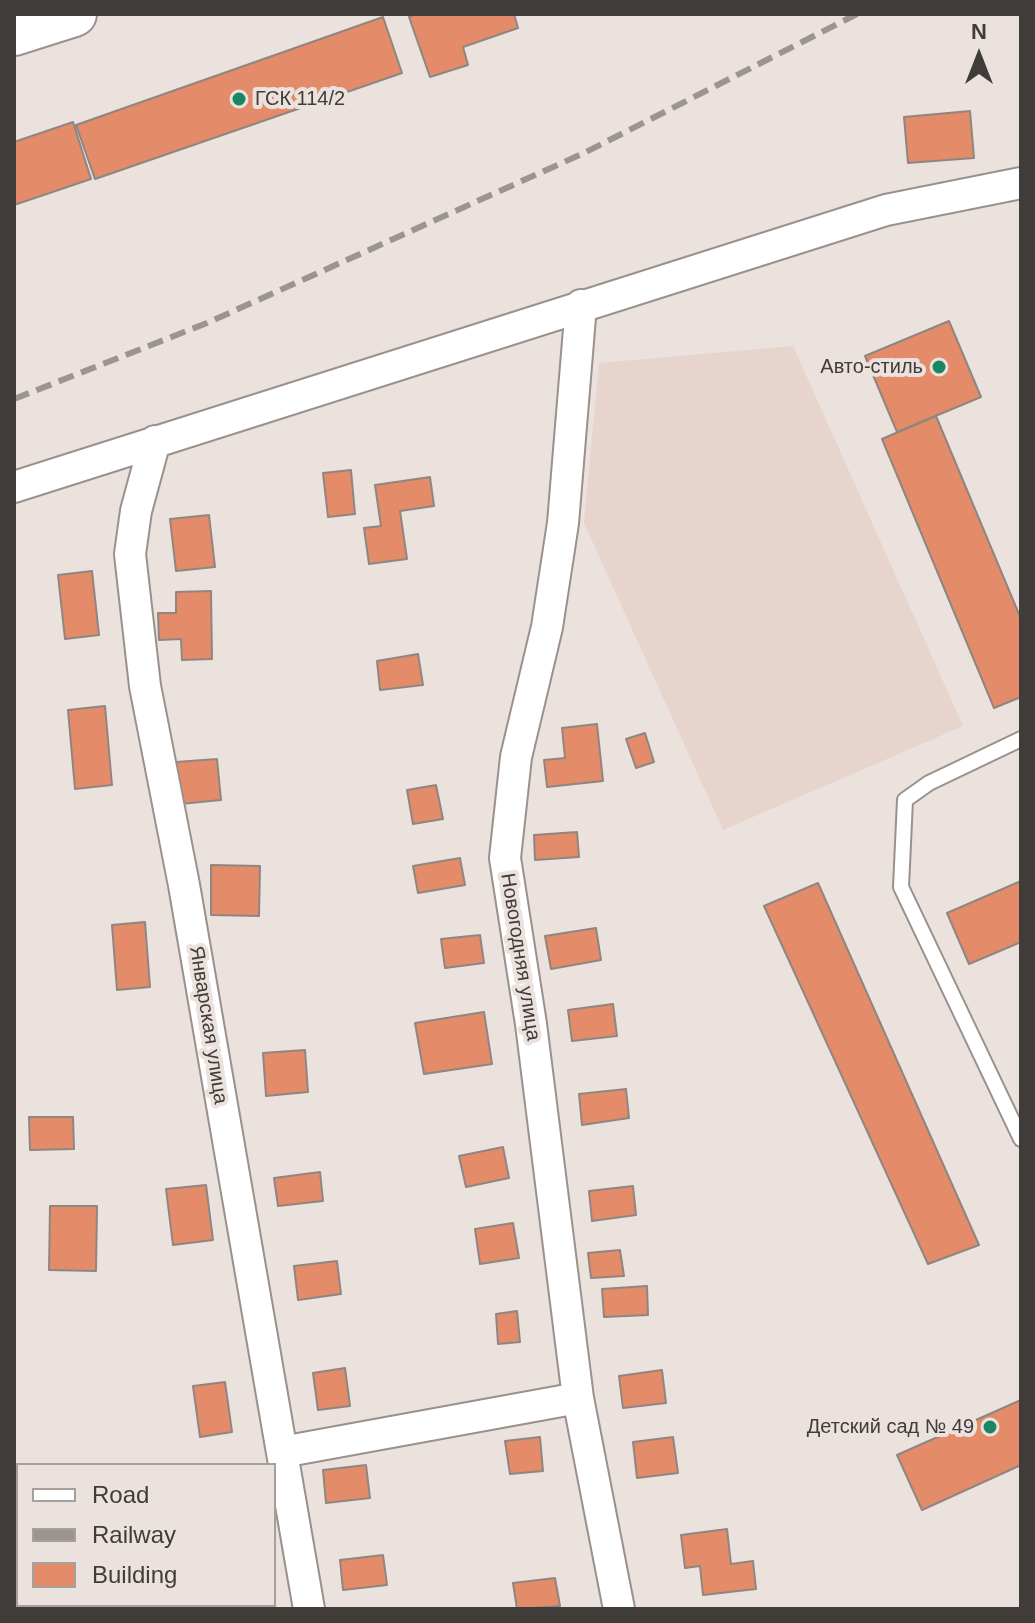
<!DOCTYPE html>
<meta charset="utf-8">
<style>
body{margin:0}
#map{position:relative;width:1035px;height:1623px;overflow:hidden;background:#ebe1dd;font-family:Helvetica,sans-serif}
canvas{display:block}
.frame{position:absolute;inset:0;border:16px solid #403c3a;pointer-events:none}
.legend{position:absolute;left:16px;top:1463px;width:260px;height:144px;box-sizing:border-box;background:#ebe1dd;border:2px solid #a79f9c;margin:0;padding:10px 14px;list-style:none;font-size:24px;color:#403c3a}
.legend li{display:flex;align-items:center;gap:16px;height:40px}
.legend b{width:40px;border:2px solid #a79f9c}
.north{position:absolute;left:939px;top:16px;width:80px;height:80px;-webkit-text-stroke:6px #ebe1dd;paint-order:stroke;rotate:0deg;font-size:22px;font-weight:700;line-height:32px;text-align:center;color:#403c3a}
.north::after{content:'';display:block;margin:auto;width:28px;height:36px;background:#403c3a;clip-path:polygon(50% 0,100% 100%,50% 72%,0 100%)}
</style>
<div id="map">
<canvas width="1035" height="1623"></canvas>
<div class="frame"></div>
<ul class="legend">
<li><b style="height:10px;background:#fff"></b>Road</li>
<li><b style="height:10px;background:#9b9491"></b>Railway</li>
<li><b style="height:22px;background:#e48b69"></b>Building</li>
</ul>
<div class="north">N</div>
</div>
<script>
const context = document.querySelector('canvas').getContext('2d');
context.lineJoin = 'round';
function fill(path, color) { context.fillStyle = color; context.fill(path, 'evenodd'); }
const shape = rows => new Path2D(rows.map(r => 'M' + r).join(''));
function stroke(path, color, width, dash) { context.strokeStyle = color; context.lineWidth = width; context.lineCap = dash ? 'butt' : 'round'; context.setLineDash(dash || []); context.stroke(path); }
function label(font, color, halo, rows, align = 'center') {
  context.font = font + ' Helvetica,sans-serif'; context.lineWidth = 8; context.setLineDash([]); context.textBaseline = 'middle'; context.strokeStyle = halo; context.fillStyle = color; for (const [text, x, y, turn = 0] of rows) {
    context.save(); context.translate(x, y); context.rotate((+turn || 0) * Math.PI / 180); context.textAlign = isNaN(turn) ? turn : align; if (halo) context.strokeText(text, 0, 0); context.fillText(text, 0, 0); context.restore();
  }
}
const built = shape([
 [793,346,963,726,723,830,584,523,599,363]
]);
const building = shape([
 [416,14,514,14,518,28,463,47,468,65,430,77,409,17,416,14],
 [383,17,402,73,95,179,76,125,383,17],
 [970,111,974,158,908,163,904,117,970,111],
 [73,122,91,179,14,205,14,142,73,122],
 [949,321,981,397,897,432,865,356,949,321],
 [936,416,1021,619,1021,697,994,708,882,439,936,416],
 [351,470,355,514,328,517,323,473,351,470],
 [430,477,434,506,400,511,407,559,369,564,364,528,381,526,375,485,430,477],
 [209,515,215,567,176,571,170,519,209,515],
 [92,571,99,635,65,639,58,575,92,571],
 [211,591,212,659,182,660,181,639,159,640,158,613,176,613,176,592,211,591],
 [418,654,423,685,380,690,377,661,418,654],
 [105,706,112,785,75,789,68,710,105,706],
 [597,724,603,781,547,787,544,760,565,758,562,728,597,724],
 [645,733,654,762,636,768,626,739,645,733],
 [217,759,221,800,180,804,176,762,217,759],
 [436,785,443,819,413,824,407,790,436,785],
 [577,832,579,857,535,860,534,835,577,832],
 [460,858,465,885,418,893,413,866,460,858],
 [211,865,260,866,259,916,211,915,211,865],
 [1021,881,1021,942,969,964,947,913,1021,881],
 [818,883,979,1245,928,1264,764,906,818,883],
 [145,922,150,987,117,990,112,925,145,922],
 [596,928,601,960,551,969,545,936,596,928],
 [480,935,484,963,445,968,441,939,480,935],
 [613,1004,617,1036,572,1041,568,1010,613,1004],
 [484,1012,492,1064,424,1074,415,1023,484,1012],
 [305,1050,308,1092,266,1096,263,1053,305,1050],
 [626,1089,629,1118,582,1125,579,1094,626,1089],
 [29,1117,73,1117,74,1149,30,1150,29,1117],
 [503,1147,509,1178,466,1187,459,1156,503,1147],
 [320,1172,323,1201,278,1206,274,1178,320,1172],
 [206,1185,213,1240,173,1245,166,1189,206,1185],
 [633,1186,636,1215,592,1221,589,1191,633,1186],
 [50,1206,97,1206,96,1271,49,1270,50,1206],
 [513,1223,519,1258,480,1264,475,1229,513,1223],
 [620,1250,624,1276,591,1278,588,1253,620,1250],
 [337,1261,341,1294,298,1300,294,1266,337,1261],
 [647,1286,648,1315,604,1317,602,1289,647,1286],
 [517,1311,520,1342,498,1344,496,1314,517,1311],
 [345,1368,350,1406,318,1410,313,1373,345,1368],
 [662,1370,666,1403,623,1408,619,1376,662,1370],
 [225,1382,232,1432,200,1437,193,1386,225,1382],
 [1021,1400,1021,1465,922,1510,897,1455,1021,1400],
 [540,1437,543,1471,510,1474,505,1441,540,1437],
 [673,1437,678,1473,637,1478,633,1442,673,1437],
 [366,1465,370,1498,326,1503,323,1470,366,1465],
 [727,1529,731,1564,753,1561,756,1589,703,1595,700,1566,685,1568,681,1535,727,1529],
 [383,1555,387,1585,343,1590,340,1560,383,1555],
 [555,1578,560,1606,517,1609,513,1583,555,1578]
]);
const lane = shape([
 [1021,739,929,783,905,800,901,887,1021,1139]
]);
const street = shape([
 [581,305,563,523,547,627,516,757,505,858,531,1024,578,1398,619,1609],
 [155,441,136,511,130,554,145,686,184,885,309,1609],
 [14,487,886,210,1021,183],
 [282,1452,578,1398]
]);
const primary = shape([
 [14,33,74,14]
]);
const rail = shape([
 [14,399,207,323,584,153,857,14]
]);
const markers = [
 [239,99,8,"#1b8663"],
 [939,367,8,"#1b8663"],
 [990,1427,8,"#1b8663"]
];
const poiNames = [
 ["ГСК 114/2",255,99,"left"],
 ["Авто-стиль",923,367],
 ["Детский сад № 49",974,1427]
];
const streetNames = [
 ["Новогодняя улица",520,957,81],
 ["Январская улица",208,1025,81]
];
fill(built, '#e7d4cd');
fill(building, '#e48b69');
stroke(building, '#8f8682', 2);
stroke(lane, '#9a918d', 18);
stroke(street, '#9a918d', 34);
stroke(primary, '#9a918d', 48);
stroke(lane, '#fff', 14);
stroke(street, '#fff', 30);
stroke(primary, '#fff', 44);
stroke(rail, '#9b9491', 6, [16, 8]);
for (const [x, y, r, color] of markers) { const dot = new Path2D(); dot.arc(x, y, r, 0, 2 * Math.PI); context.fillStyle = color; context.fill(dot); stroke(dot, '#ebe1dd', 3); }
label('20px', '#403c3a', '#ebe1dd', poiNames, 'right');
label('20px', '#403c3a', '#ebe1dd', streetNames);
</script>
